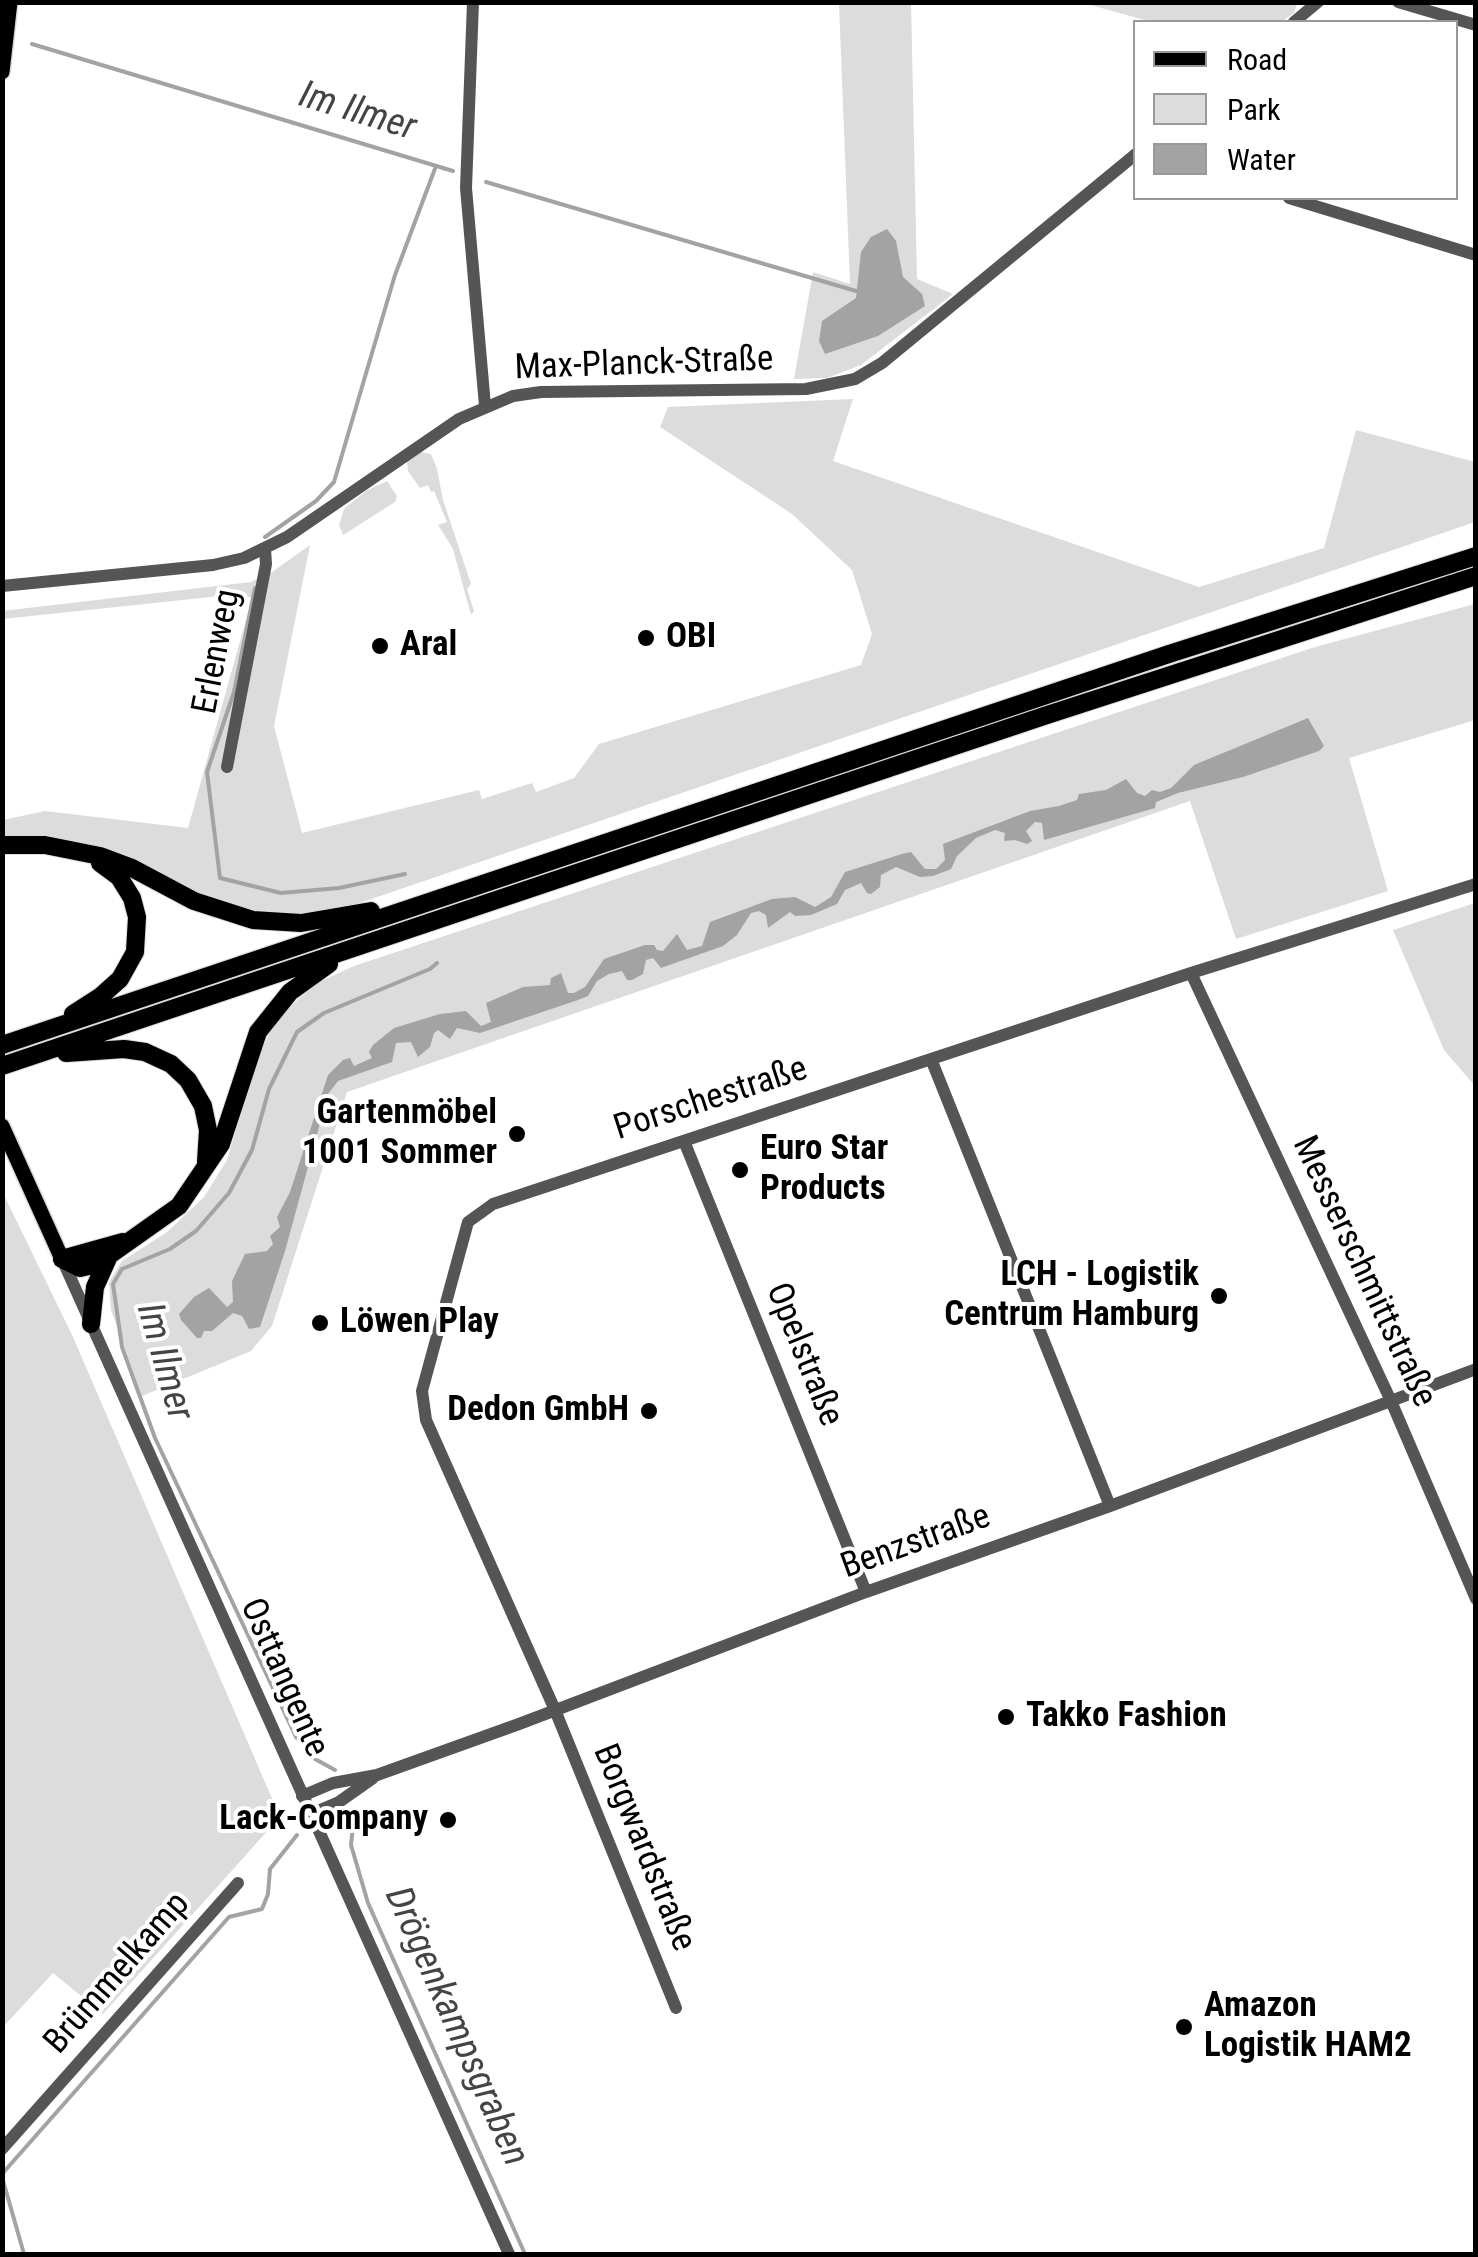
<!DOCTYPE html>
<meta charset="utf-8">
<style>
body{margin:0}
#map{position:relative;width:1478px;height:2257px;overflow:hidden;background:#fff;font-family:"Roboto Condensed",sans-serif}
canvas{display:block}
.frame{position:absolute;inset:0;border:5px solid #000;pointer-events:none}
.legend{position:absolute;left:1133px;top:20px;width:325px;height:180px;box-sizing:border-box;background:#fff;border:2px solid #999;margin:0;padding:12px 18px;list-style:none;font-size:30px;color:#000}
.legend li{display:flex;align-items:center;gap:20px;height:50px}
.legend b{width:50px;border:2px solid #999}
</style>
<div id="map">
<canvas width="1478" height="2257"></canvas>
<div class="frame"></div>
<ul class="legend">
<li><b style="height:12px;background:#000"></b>Road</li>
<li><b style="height:28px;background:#dcdcdc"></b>Park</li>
<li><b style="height:28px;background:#a3a3a3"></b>Water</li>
</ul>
</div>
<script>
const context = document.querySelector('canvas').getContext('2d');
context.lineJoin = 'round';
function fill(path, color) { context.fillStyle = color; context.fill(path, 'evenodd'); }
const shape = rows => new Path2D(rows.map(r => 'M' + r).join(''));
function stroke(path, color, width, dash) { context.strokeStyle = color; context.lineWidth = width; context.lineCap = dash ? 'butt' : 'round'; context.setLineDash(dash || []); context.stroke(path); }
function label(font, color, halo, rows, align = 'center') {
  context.font = font + ' "Roboto Condensed",sans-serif'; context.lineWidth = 8; context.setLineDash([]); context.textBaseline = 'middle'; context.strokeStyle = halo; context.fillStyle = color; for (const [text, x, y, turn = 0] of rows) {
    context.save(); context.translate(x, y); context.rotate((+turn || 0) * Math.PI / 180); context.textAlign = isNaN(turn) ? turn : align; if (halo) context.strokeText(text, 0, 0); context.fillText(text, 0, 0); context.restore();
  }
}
const green = shape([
 [839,3,911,3,917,279,953,294,861,365,827,378,794,379,813,272,850,284],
 [1083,3,1297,3,1294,13,1281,22,1152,22],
 [853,399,833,461,1199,587,1324,548,1356,430,1475,462,1475,522,348,907,305,916,257,915,228,908,135,866,3,839,3,820,45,811,188,828,252,598,239,594,3,619,2,611,251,582,272,572,310,545,274,726,302,833,479,790,482,799,532,783,536,792,574,778,599,744,861,665,872,634,852,570,792,514,660,427,668,407],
 [421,452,431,454,437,469,443,500,471,584,467,589,474,611,471,615,453,549,438,525,447,522,434,491,431,492,428,485,420,488,408,471,407,461],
 [387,481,397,496,395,502,343,535,339,525,344,509,366,491],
 [1475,604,1475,720,1349,758,1388,891,1236,939,1190,801,347,1092,272,1326,251,1351,142,1396,111,1310,109,1282,122,1261,167,1232,204,1197,227,1160,262,1046,281,1015,315,984,354,966,1315,647],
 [1475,903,1476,903,1475,1086,1444,1050,1393,930],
 [2,1191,73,1337,280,1817,103,2014,53,1973,3,2027]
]);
const water = shape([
 [887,229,896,241,903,277,922,294,925,306,878,336,825,354,819,341,822,321,856,298,861,252,871,237],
 [1308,718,1324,746,1319,751,1243,777,1178,793,1156,802,1155,808,1044,840,1042,823,1035,822,1026,831,1032,841,1027,844,1015,840,1004,841,1005,833,995,830,976,838,957,856,951,869,933,876,920,877,896,867,881,875,880,887,871,894,867,893,861,883,845,890,837,904,811,915,795,916,790,912,768,928,766,915,759,911,751,913,737,935,723,946,661,968,653,958,646,960,643,974,632,980,627,980,622,971,609,974,597,981,588,996,578,1000,480,1033,457,1028,450,1039,438,1030,434,1033,430,1047,418,1057,411,1042,396,1043,392,1062,338,1081,328,1094,285,1251,260,1327,249,1329,242,1316,233,1313,212,1331,204,1331,201,1338,197,1338,181,1320,179,1314,194,1297,209,1288,227,1307,233,1302,232,1281,245,1254,267,1251,273,1244,270,1236,280,1227,277,1217,290,1192,328,1075,343,1060,350,1058,354,1066,372,1058,369,1052,373,1045,394,1028,440,1014,466,1011,481,1026,491,1022,486,1003,523,987,550,985,551,978,561,973,568,993,574,993,585,987,604,959,645,945,654,945,657,950,663,951,677,934,687,950,702,946,710,922,772,899,795,897,815,907,831,897,845,872,902,854,911,852,925,869,936,869,945,860,943,844,1030,811,1059,806,1077,800,1079,794,1106,790,1126,779,1137,793,1145,796,1152,790,1160,792,1171,788,1194,765]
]);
const stream = shape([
 [32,44,453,171],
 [486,182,856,291],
 [265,537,316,501,334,482,395,275,436,166],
 [255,588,234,692,207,772,220,878,281,893,339,888,405,874],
 [335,1770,315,1759,296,1737,155,1438,122,1347,113,1284,122,1269,170,1249,196,1231,229,1193,252,1150,269,1089,297,1032,324,1013,430,969,437,963],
 [354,1817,351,1845,368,1903,525,2254],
 [2,2174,229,1917,262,1909,268,1894,270,1869,297,1835],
 [2,2177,24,2254]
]);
const minor = shape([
 [473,2,466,188,485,406],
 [1398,2,1476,25],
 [1294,22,1318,2],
 [1289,198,1476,255],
 [2,586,213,565,244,558,287,537,459,419,513,396,541,392,806,389,855,379,882,363,1136,154],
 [227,767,266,564,265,549],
 [1191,973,1391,1401,1476,1599],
 [931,1059,1110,1506],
 [684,1141,866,1592],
 [62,1259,509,2254],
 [302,1796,333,1783,377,1775,519,1724,866,1592,1110,1506,1476,1369],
 [311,1814,339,1802,373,1778],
 [676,2008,555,1710,426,1420,422,1391,468,1222,493,1204,1191,973,1476,884],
 [2,2149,238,1883]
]);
const major = shape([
 [2,72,10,2],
 [2,1126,62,1259]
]);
const highway = shape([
 [2,845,45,845,100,856,132,868,194,901,253,920,301,923,371,911],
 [73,1014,101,996,120,979,135,952,137,917,132,898,119,877,100,863],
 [2,1045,1169,654,1476,556],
 [66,1053,124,1049,145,1052,171,1064,188,1080,203,1106,208,1130,206,1162],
 [2,1066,1044,716,1476,576],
 [62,1259,80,1268,97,1264,179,1206,221,1144,258,1032,290,992,329,964],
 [62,1259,123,1242],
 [91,1324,95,1287,108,1258]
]);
const markers = [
 [646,638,10,"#000"],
 [380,646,10,"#000"],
 [517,1134,10,"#000"],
 [740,1170,10,"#000"],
 [1219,1296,10,"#000"],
 [320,1323,10,"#000"],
 [649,1411,10,"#000"],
 [1006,1717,10,"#000"],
 [448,1820,10,"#000"],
 [1184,2027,10,"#000"]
];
const streetNames = [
 ["Max-Planck-Straße",644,365,-2],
 ["Erlenweg",218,652,-79],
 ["Porschestraße",711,1100,-18],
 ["Messerschmittstraße",1363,1272,65],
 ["Opelstraße",803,1355,68],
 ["Benzstraße",916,1543,-20],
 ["Osttangente",283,1678,66],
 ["Borgwardstraße",643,1848,68],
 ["Brümmelkamp",118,1974,-49]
];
const poiNames = [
 ["OBI",666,638],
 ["Aral",400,646],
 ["Gartenmöbel",497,1114,"right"],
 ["1001 Sommer",497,1154,"right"],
 ["Euro Star",760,1150],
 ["Products",760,1190],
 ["LCH - Logistik",1199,1276,"right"],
 ["Centrum Hamburg",1199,1316,"right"],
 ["Löwen Play",340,1323],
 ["Dedon GmbH",629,1411,"right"],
 ["Takko Fashion",1026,1717],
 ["Lack-Company",428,1820,"right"],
 ["Amazon",1204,2007],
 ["Logistik HAM2",1204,2047]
];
const waterNames = [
 ["Im Ilmer",357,113,17],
 ["Im Ilmer",163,1362,74],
 ["Drögenkampsgraben",455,2027,66]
];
fill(green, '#dcdcdc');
fill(water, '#a3a3a3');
stroke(stream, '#a3a3a3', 4);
stroke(major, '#dbdbdb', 18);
stroke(highway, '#dbdbdb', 20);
stroke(minor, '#555', 12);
stroke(major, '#000', 15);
stroke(highway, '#000', 18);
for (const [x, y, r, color] of markers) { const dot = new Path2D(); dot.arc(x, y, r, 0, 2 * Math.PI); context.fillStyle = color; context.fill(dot); stroke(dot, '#fff', 4); }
label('35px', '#000', '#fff', streetNames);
label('bold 35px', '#000', '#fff', poiNames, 'left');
label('italic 38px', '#444', '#fff', waterNames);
</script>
